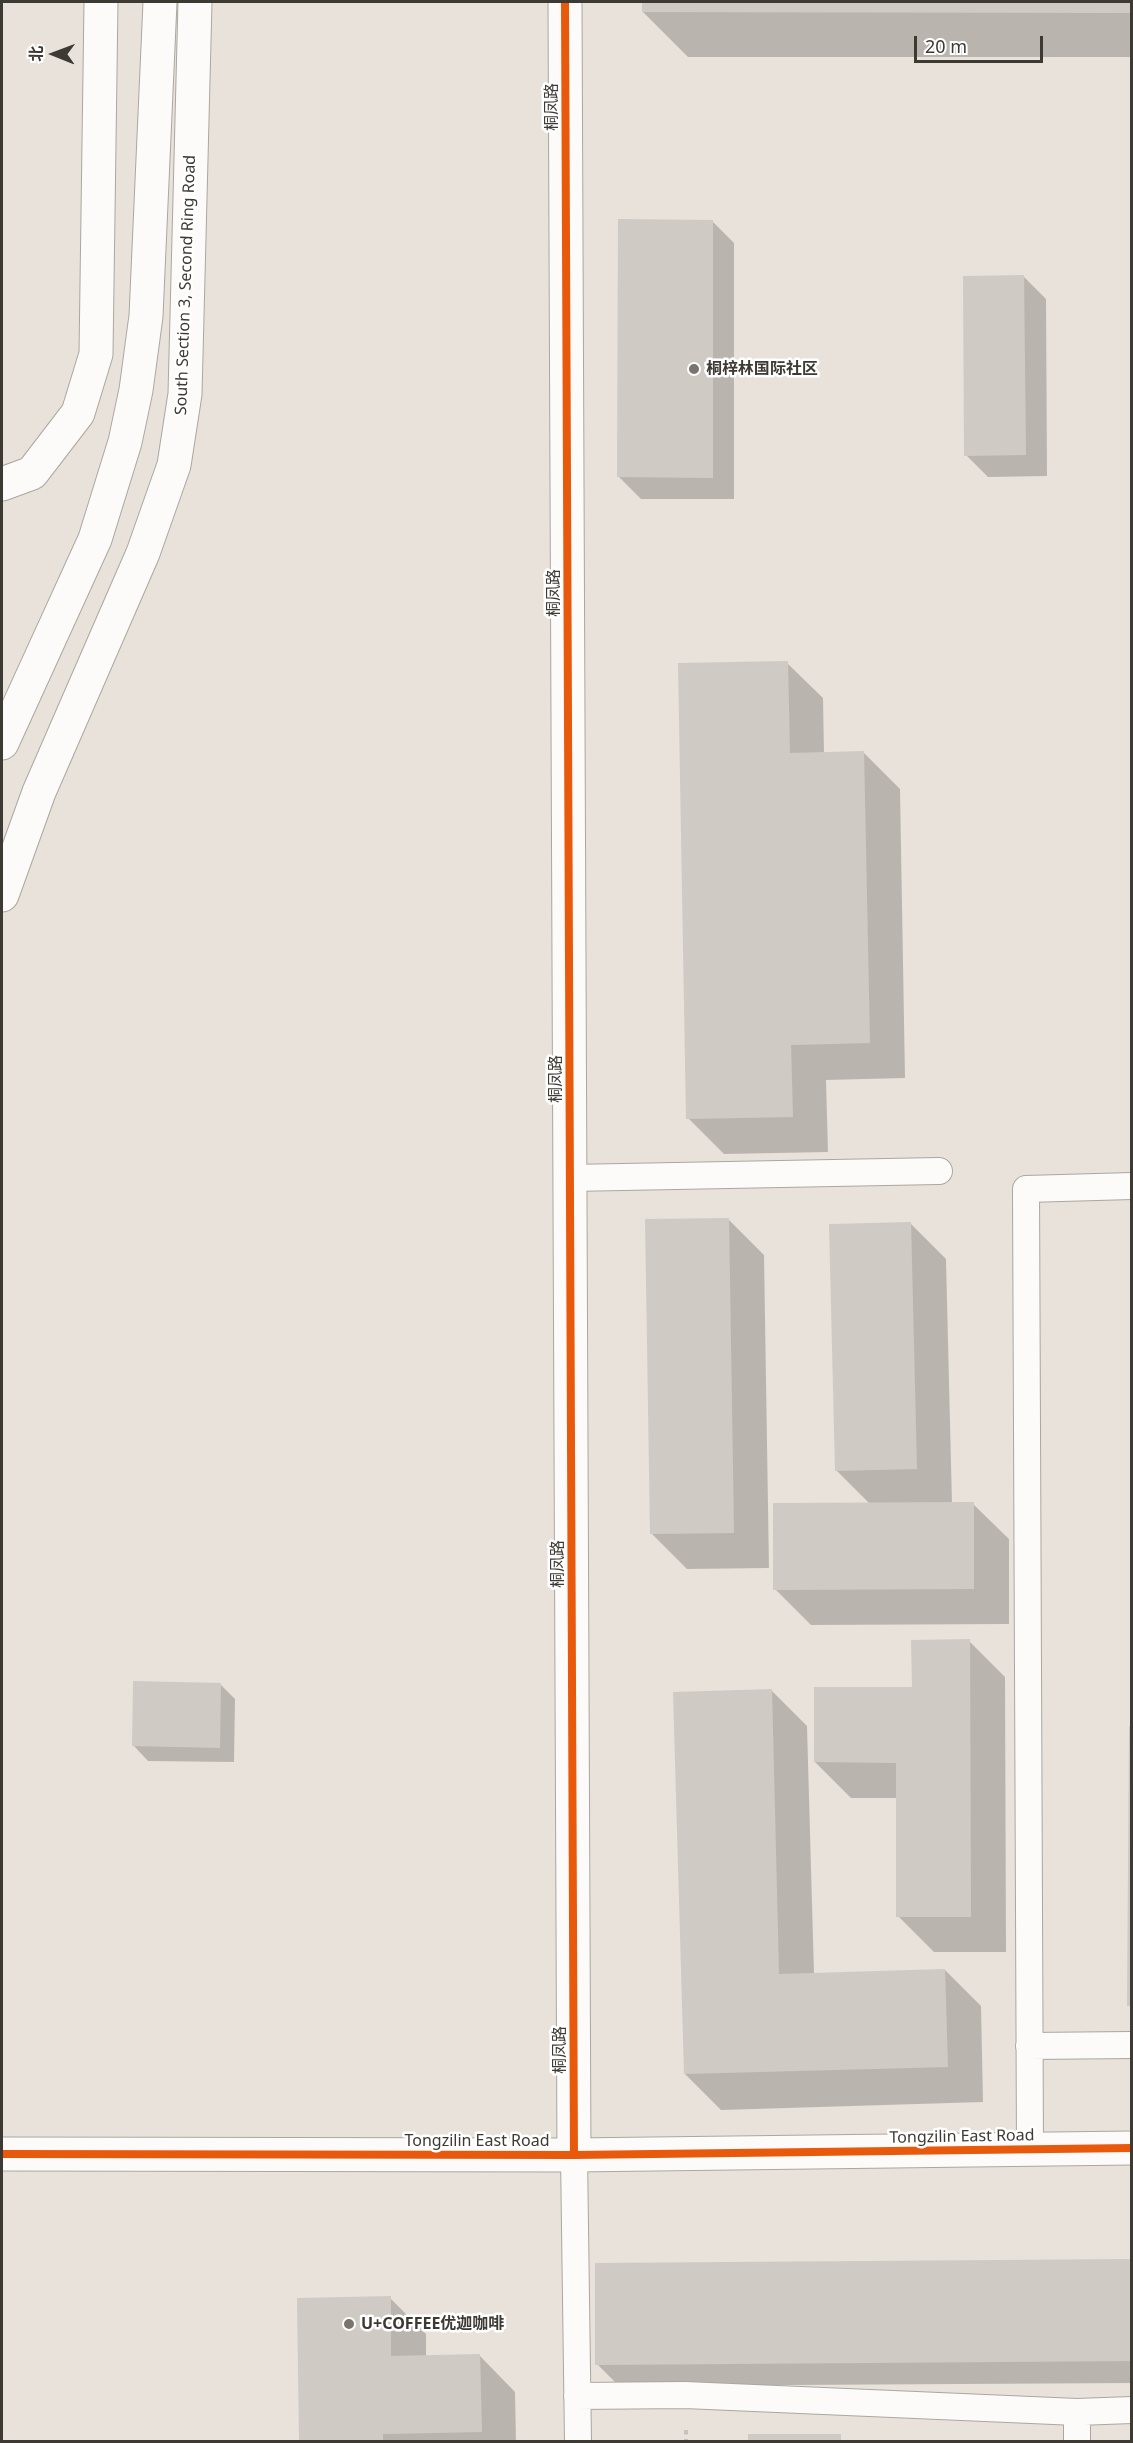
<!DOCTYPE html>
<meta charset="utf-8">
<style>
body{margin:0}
#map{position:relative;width:1133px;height:2443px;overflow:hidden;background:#e8e2da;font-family:"Noto Sans","Noto Sans SC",sans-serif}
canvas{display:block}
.frame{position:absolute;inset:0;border:3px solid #3d3933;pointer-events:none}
.north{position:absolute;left:24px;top:24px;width:60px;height:60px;-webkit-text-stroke:4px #fff;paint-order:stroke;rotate:271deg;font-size:16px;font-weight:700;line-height:24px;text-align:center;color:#3d3933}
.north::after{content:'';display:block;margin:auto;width:21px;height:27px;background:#3d3933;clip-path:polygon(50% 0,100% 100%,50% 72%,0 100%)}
.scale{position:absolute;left:914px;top:36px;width:129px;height:27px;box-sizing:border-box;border:3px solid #3d3933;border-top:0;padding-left:8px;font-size:18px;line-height:21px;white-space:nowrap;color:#3d3933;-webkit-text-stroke:4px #fff;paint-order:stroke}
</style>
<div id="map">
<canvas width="1133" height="2443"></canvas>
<div class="frame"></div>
<div class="north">北</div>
<div class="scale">20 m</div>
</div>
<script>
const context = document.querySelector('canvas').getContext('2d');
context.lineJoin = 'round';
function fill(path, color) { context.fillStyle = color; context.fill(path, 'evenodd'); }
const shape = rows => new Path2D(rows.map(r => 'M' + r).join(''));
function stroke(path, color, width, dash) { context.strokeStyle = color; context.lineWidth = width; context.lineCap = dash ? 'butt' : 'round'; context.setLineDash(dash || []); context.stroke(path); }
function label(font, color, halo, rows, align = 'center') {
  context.font = font + ' "Noto Sans","Noto Sans SC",sans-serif'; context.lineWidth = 5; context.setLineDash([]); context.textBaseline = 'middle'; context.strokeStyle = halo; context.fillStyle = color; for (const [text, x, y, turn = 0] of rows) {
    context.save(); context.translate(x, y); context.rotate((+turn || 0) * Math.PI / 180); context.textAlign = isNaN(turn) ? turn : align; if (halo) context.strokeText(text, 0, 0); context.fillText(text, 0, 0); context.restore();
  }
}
const shadow = shape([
 [643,2,1132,2,1132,57,688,57,643,12],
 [712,221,734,243,734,499,641,499,619,477],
 [1024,277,1046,299,1047,476,988,477,966,455],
 [787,663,823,698,824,754,864,753,900,789,905,1078,826,1080,828,1152,724,1154,688,1118],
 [728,1219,764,1255,769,1568,687,1569,651,1533],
 [910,1223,946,1259,952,1504,973,1504,1009,1539,1009,1624,811,1625,775,1589,870,1504,837,1471],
 [969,1641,1005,1677,1006,1952,934,1952,898,1916,898,1798,851,1798,815,1762,913,1688],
 [1132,1652,1132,2008,1129,2005],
 [220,1684,235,1699,234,1762,148,1761,133,1745],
 [771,1690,807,1726,814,1974,945,1970,981,2006,983,2102,721,2110,685,2074],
 [1132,2261,1132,2383,619,2386,597,2364],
 [390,2298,426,2334,426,2357,480,2356,515,2392,516,2442,301,2442]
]);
const building = shape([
 [642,2,1132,2,1132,13,642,12],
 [618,219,713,220,713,478,617,477],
 [1024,275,1026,455,964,456,963,276],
 [788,661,790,753,864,751,870,1043,791,1045,793,1117,686,1119,678,663],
 [729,1218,734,1533,650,1534,645,1219],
 [911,1222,917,1469,835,1471,829,1224],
 [974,1502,974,1589,773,1590,773,1503],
 [970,1639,971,1917,896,1917,896,1763,814,1762,814,1687,912,1687,911,1640],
 [133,1681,221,1683,220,1748,132,1746],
 [772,1689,779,1974,945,1969,948,2067,684,2074,673,1692],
 [1129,1726,1132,1726,1132,2006,1127,2006],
 [1132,2259,1132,2361,595,2365,595,2263],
 [391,2296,391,2356,480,2354,482,2432,383,2434,383,2442,299,2442,297,2298],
 [748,2434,841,2434,841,2442,748,2442]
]);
const path = shape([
 [686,2430,686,2442]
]);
const service = shape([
 [570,1178,939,1171],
 [1029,2046,1132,2045],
 [1030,2149,1026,1189,1132,1186],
 [574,2155,578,2442],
 [577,2396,685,2395,1077,2412],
 [1077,2442,1077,2412,1132,2410]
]);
const minor = shape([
 [565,2,574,2155],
 [2,2154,574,2155,1132,2148]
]);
const secondary = shape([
 [2,895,39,792,143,553,174,465,185,394,195,2]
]);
const primary = shape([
 [2,484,32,473,78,413,96,354,101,2],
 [2,743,95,539,125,442,136,390,146,316,160,2]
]);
const cycleway = shape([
 [565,2,574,2155],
 [2,2154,574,2155,1132,2148]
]);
const markers = [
 [694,369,6,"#79746d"],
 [349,2324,6,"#79746d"]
];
const streetNames = [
 ["桐凤路",552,107,-90],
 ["South Section 3, Second Ring Road",186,285,-88],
 ["桐凤路",554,593,-90],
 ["桐凤路",556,1079,-90],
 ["桐凤路",558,1564,-90],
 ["桐凤路",560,2050,-90],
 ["Tongzilin East Road",962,2137,-1],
 ["Tongzilin East Road",477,2141]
];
const poiNames = [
 ["桐梓林国际社区",706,369],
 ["U+COFFEE优迦咖啡",361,2324]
];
fill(shadow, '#0003');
fill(building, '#cfcac4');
stroke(service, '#aba7a0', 28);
stroke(minor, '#aba7a0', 35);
stroke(secondary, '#aba7a0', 35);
stroke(primary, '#aba7a0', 35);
stroke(path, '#c5c3c0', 4, [4.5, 4.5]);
stroke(service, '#fcfbf9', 26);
stroke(minor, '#fcfbf9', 33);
stroke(secondary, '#fcfbf9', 33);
stroke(primary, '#fcfbf9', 33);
stroke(cycleway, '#e8590c', 8);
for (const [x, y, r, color] of markers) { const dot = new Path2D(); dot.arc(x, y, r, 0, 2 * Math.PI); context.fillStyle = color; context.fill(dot); stroke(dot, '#fff', 2); }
label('16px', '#3d3933', '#fff', streetNames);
label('bold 16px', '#3d3933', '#fff', poiNames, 'left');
</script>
